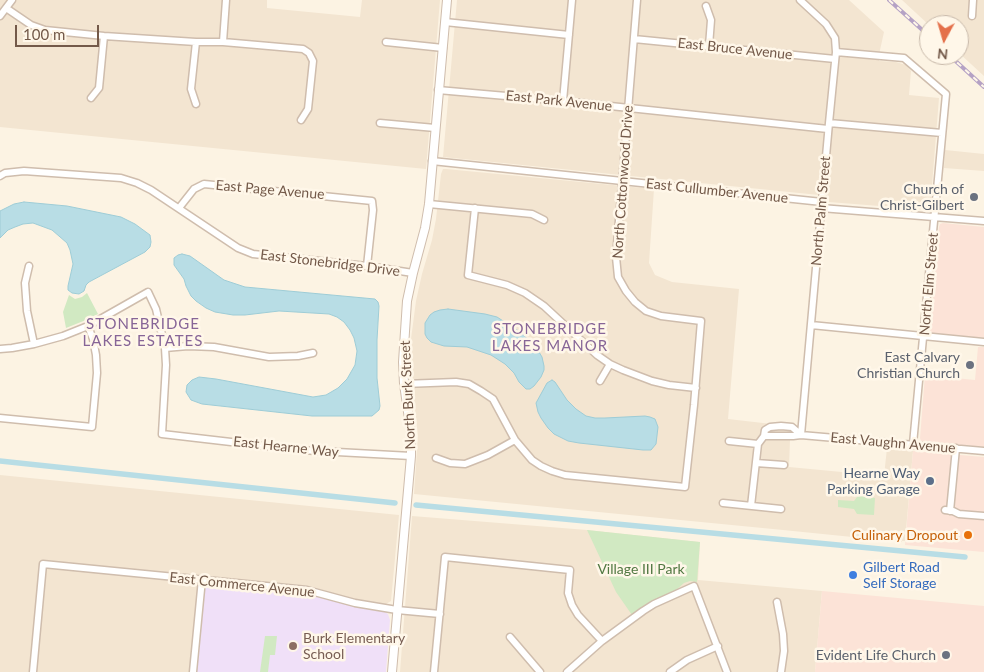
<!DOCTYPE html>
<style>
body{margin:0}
#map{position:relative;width:984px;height:672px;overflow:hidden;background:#fcf3e3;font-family:Lato,sans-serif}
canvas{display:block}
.north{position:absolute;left:919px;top:15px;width:50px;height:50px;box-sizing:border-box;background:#fff7e9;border:1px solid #c7b8a9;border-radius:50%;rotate:186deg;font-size:14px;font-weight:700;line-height:20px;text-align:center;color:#735949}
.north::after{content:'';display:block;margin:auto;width:18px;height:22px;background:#e4704a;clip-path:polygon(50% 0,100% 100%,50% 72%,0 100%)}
.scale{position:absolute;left:15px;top:25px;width:84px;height:22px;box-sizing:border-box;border:2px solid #735949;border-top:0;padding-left:6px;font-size:15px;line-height:18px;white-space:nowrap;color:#735949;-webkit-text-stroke:4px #fff7e9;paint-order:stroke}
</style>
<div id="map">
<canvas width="984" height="672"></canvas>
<div class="north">N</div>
<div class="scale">100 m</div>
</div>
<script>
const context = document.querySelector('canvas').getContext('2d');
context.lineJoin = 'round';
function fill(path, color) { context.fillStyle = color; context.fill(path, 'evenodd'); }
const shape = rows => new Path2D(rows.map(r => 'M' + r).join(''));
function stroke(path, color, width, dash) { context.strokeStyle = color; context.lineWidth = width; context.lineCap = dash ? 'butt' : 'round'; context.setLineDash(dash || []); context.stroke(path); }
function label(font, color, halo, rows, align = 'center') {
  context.font = font + ' Lato,sans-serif'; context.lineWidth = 5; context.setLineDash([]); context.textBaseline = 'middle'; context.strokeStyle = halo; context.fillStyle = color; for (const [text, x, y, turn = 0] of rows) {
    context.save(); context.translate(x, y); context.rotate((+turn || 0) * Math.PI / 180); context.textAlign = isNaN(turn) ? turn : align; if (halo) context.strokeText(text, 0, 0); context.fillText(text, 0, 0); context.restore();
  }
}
const residential = shape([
 [0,0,267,0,267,8,360,17,362,0,440,0,426,169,0,127],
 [457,0,849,0,884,32,880,50,879,61,896,62,906,65,911,71,909,95,939,98,930,210,829,202,829,196,443,157],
 [902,0,984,0,984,76,959,53,959,25,929,25],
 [945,150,984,154,984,171,944,168],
 [443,169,446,169,654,189,649,263,655,275,672,282,739,289,728,419,798,427,796,440,790,440,789,467,884,476,887,448,913,451,905,541,902,541,902,542,783,530,414,494,418,436,411,374,411,339,416,301,422,274,432,240,436,219,441,174],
 [0,475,399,515,391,601,386,604,379,605,351,599,310,586,199,576,190,672,0,672],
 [412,516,587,530,700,542,698,580,822,591,815,672,400,672]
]);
const commercial = shape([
 [943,223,984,227,984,338,932,333,930,330,939,227,940,224],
 [978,347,984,347,984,447,921,441,920,438,925,375,975,380],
 [913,451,984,457,984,552,905,545],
 [822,591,984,606,984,672,815,672]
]);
const education = shape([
 [207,584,315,595,357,607,385,612,388,614,390,620,386,672,196,672,204,587]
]);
const green = shape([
 [87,293,98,314,86,320,66,328,63,312,69,295,75,299,82,297],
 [861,496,875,498,874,515,857,514,854,509,838,507,838,500,854,501,857,497],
 [587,530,700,542,697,582,690,581,684,583,676,590,652,601,632,615,616,592],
 [265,636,277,636,275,655,270,655,268,672,260,672]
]);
const water = shape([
 [24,202,67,206,121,217,135,224,150,235,151,242,150,247,145,252,89,282,86,285,84,291,79,294,72,293,68,290,68,286,73,264,70,250,67,243,52,230,33,223,23,224,15,227,8,230,0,238,0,211,14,204,24,202],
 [182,254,190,256,224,280,245,287,375,299,378,302,379,306,377,340,377,378,380,406,379,410,372,416,312,416,202,404,191,400,186,392,187,385,192,380,199,377,216,379,313,397,326,395,338,388,347,379,355,365,357,351,354,338,350,330,344,322,337,317,329,314,279,311,245,315,233,315,215,312,206,308,196,301,191,296,186,286,184,279,174,265,174,258,178,255,182,254],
 [448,309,485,314,497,317,520,332,536,347,542,357,544,366,544,370,541,377,534,386,530,389,526,389,519,382,514,373,505,364,491,355,467,347,444,346,431,342,427,338,425,334,425,323,430,315,434,312,440,310,448,309],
 [552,380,555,382,567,400,576,409,586,416,595,418,605,418,645,416,650,417,655,419,658,427,656,444,651,450,643,450,579,443,568,441,554,434,548,428,541,418,538,412,536,403,547,383,552,380]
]);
const canal = shape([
 [0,461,395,503],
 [416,505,965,557]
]);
const minor = shape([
 [800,0,826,24,835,38,836,52,829,123,801,435,984,451],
 [706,6,711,20,709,46],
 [6,8,31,25,45,30,104,36,196,42,223,42,303,49,309,53,313,61,308,109,301,120],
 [0,16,12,0],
 [972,16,973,0],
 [445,22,569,35],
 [634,39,835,59],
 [196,42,191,89,196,104],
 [223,42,226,0],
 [386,42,443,48],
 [836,52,904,58,946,94,913,444],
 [438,90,563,101,828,129],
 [91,98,99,88,104,36],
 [563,101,572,0],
 [380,123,435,128],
 [829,123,942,133],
 [432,161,822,202],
 [0,176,5,173,24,171,121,178,137,183,151,190,238,248,253,254,367,266,413,273],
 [429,204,532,214,544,220],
 [179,208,194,189,204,184,372,201,373,210,367,266],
 [475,208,468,275,507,285,525,293,544,306,597,355,610,364,623,370,652,381,669,385,696,388],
 [821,208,984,221],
 [29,266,25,283,27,311,34,344],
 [811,325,984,342],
 [165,348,188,346,214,347,269,357,298,356,313,353],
 [0,349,12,348,34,344,63,336,88,326,148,292,156,309,165,348,166,365,162,434,300,450,411,456],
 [600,381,610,364],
 [404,384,456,382,469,384,481,391,493,399,515,440,532,460,541,466,552,471,565,475,685,487,694,405,701,321,661,316,646,311,635,302,626,291,618,277,616,257,637,0],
 [0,418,92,427,97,373,96,355,93,339,88,326],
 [729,441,758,444],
 [436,458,450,463,465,464,488,455,515,440],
 [756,463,784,465],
 [723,503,781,509],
 [751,506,758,444,764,436,765,430,770,427,781,426,792,427,801,435,793,436,764,436],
 [945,510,953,511,959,514,984,516],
 [950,511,956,448],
 [777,602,783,634,784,651,781,672],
 [510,637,540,672],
 [33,672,43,564,307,590,355,603,397,610,440,614],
 [193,672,202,579],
 [434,672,445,557,570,570,568,593,572,605,578,615,602,641],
 [567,672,602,641,643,611,654,604,694,586,727,672],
 [670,672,687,660,718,646]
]);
const tertiary = shape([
 [392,672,411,456,411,433,404,384,403,362,407,301,413,273,425,228,429,204,447,0]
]);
const rail = shape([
 [889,0,929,36],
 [949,55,984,87]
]);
const markers = [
 [974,197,5,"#6b7280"],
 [970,365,5,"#6b7280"],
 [930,481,5,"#5c6f8a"],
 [968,535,5,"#e8710a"],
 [853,575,5,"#3f7fe0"],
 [293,646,5,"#8d6e63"],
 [946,655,5,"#6b7280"]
];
const streetNames = [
 ["East Bruce Avenue",735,49,6],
 ["East Park Avenue",559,101,6],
 ["North Cottonwood Drive",623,182,-86],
 ["East Page Avenue",270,190,5],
 ["East Cullumber Avenue",717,191,6],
 ["North Palm Street",821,211,-85],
 ["East Stonebridge Drive",330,263,7],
 ["North Elm Street",929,284,-85],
 ["North Burk Street",408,395,-93],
 ["East Vaughn Avenue",893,443,5],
 ["East Hearne Way",286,447,6],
 ["East Commerce Avenue",242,585,6]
];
const worshipNames = [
 ["Church of",964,189],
 ["Christ-Gilbert",964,205],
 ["East Calvary",960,357],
 ["Christian Church",960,373],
 ["Evident Life Church",936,655]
];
const serviceNames = [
 ["Hearne Way",920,473],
 ["Parking Garage",920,489]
];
const foodNames = [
 ["Culinary Dropout",958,535]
];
const shopNames = [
 ["Gilbert Road",863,567],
 ["Self Storage",863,583]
];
const parkNames = [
 ["Village III Park",641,569]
];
const educationNames = [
 ["Burk Elementary",303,638],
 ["School",303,654]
];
const neighbourhoodNames = [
 ["STONEBRIDGE",143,324],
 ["LAKES ESTATES",143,341],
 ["STONEBRIDGE",550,329],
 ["LAKES MANOR",550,346]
];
fill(residential, '#f3e5d1');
fill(commercial, '#fce3d7');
fill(education, '#f0e0f8');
fill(green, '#d1e9c2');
fill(water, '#b8dde5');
stroke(water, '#9eccd6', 1);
stroke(canal, '#b8dde5', 5.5);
stroke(minor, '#cfbdad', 9);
stroke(tertiary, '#cfbdad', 10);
stroke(minor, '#fff', 6);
stroke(tertiary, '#fff', 8);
stroke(rail, '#b5a2c5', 4);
stroke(rail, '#fff7e9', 2, [5.5]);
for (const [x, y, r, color] of markers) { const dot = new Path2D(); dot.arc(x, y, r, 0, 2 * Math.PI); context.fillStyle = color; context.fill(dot); stroke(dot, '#fff7e9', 2); }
label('14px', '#735949', '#fff7e9', streetNames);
label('14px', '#5b616d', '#fff7e9', worshipNames, 'right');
label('14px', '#4e5e75', '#fff7e9', serviceNames, 'right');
label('14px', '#c56008', '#fff7e9', foodNames, 'right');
label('14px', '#366cbe', '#fff7e9', shopNames, 'left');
label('14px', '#517842', '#fff7e9', parkNames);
label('14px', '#785e54', '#fff7e9', educationNames, 'left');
context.letterSpacing = '1px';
label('15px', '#876597', '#fff7e9', neighbourhoodNames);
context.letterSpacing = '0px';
</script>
